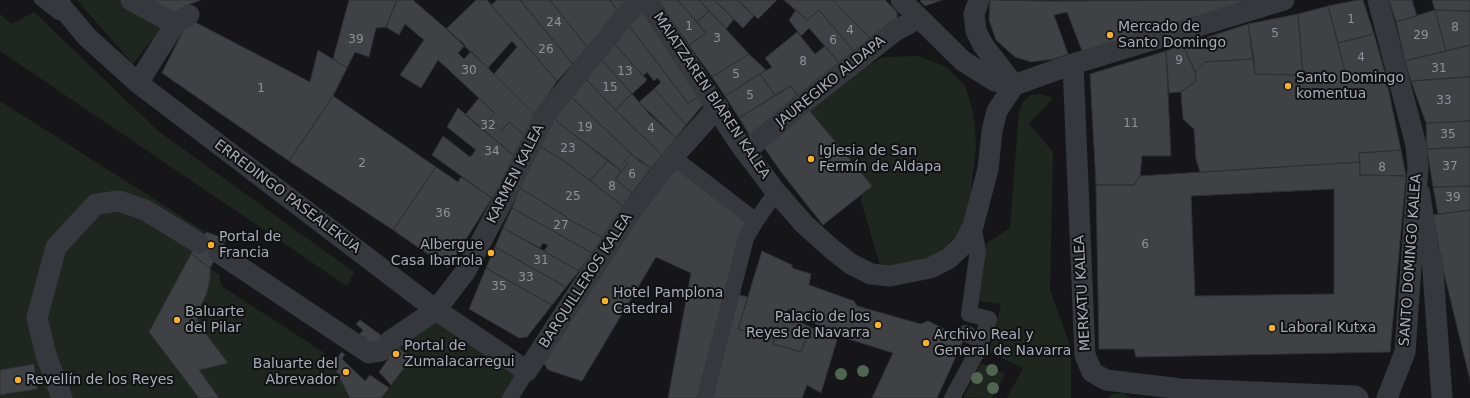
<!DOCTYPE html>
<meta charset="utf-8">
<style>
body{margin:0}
canvas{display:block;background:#161618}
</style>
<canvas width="1470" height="398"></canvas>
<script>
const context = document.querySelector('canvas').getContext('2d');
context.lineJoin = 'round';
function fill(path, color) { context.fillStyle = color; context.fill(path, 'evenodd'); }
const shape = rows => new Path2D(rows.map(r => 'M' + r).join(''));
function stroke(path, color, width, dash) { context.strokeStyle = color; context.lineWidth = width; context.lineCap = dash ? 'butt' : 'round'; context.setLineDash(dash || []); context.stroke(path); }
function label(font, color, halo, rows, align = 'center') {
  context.font = font + ' "DejaVu Sans",sans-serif'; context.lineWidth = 4; context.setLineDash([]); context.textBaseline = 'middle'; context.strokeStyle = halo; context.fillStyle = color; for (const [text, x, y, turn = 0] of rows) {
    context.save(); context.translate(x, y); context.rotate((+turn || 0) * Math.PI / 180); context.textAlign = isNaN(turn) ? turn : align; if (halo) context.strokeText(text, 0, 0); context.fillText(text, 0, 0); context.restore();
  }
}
const green = shape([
 [77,0,120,0,164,24,133,64],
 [34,12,158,131,354,272,347,286,0,51,0,14,11,24],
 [918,56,946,67,965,85,974,116,976,146,971,191,966,219,956,236,940,252,908,266,881,268,861,201,862,193,808,110,861,69,883,57],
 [1040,94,1053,98,1029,124,1053,152,1050,290,1071,348,1071,398,1007,398,1023,368,989,352,1001,304,978,301,987,243,1010,228,1019,112,1023,102,1031,95],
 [0,101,204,231,149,332,199,398,0,398],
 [210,268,220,275,220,282,223,287,323,352,335,369,350,398,219,398,199,370,228,363,200,326,196,315,206,295,210,279],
 [436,310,527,371,510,398,381,398,412,358,390,341],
 [981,363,1005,374,992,398,964,397],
 [1123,393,1131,398,1107,398,1113,394]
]);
const building = shape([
 [146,0,201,0,188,5,174,16,146,0],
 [349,0,397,0,386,27,376,28,369,57,355,52,347,68,333,59,349,0],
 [397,0,413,0,465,45,458,53,464,59,471,51,535,115,527,138,509,122,501,131,489,119,495,113,438,60,421,88,400,75,424,40,405,24,399,35,386,27,397,0],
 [476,0,487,0,557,81,535,115,494,74,517,47,512,41,488,68,446,29,476,0],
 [497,0,520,0,573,64,557,81,491,5,497,0],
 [520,0,550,0,587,47,573,64,520,0],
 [550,0,610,0,618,12,587,47,550,0],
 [610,0,628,0,618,12,610,0],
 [657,0,678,0,706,33,689,45,657,0],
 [678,0,699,0,709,11,697,22,678,0],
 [699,0,714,0,734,19,726,29,699,0],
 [714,0,737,0,754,16,743,28,714,0],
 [737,0,777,0,758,19,737,0],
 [784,0,833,0,874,42,857,55,819,10,807,20,784,0],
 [833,0,885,0,897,12,897,19,874,42,833,0],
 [922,0,942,0,925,6,920,1,922,0],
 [990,0,1048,1,1248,0,1084,56,1067,12,1054,15,1068,54,1054,59,1031,62,1015,57,996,40,989,20,990,0],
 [1357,0,1363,0,1374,34,1338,43,1328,6,1357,0],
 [1389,0,1412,0,1417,16,1396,22,1389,0],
 [1432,0,1470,0,1470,11,1435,10,1432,0],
 [642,6,703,94,688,103,627,23,642,6],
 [1328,6,1346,75,1385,73,1401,150,1359,153,1360,162,1200,172,1196,159,1194,129,1183,119,1181,92,1196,81,1195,72,1205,62,1254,59,1255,74,1303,75,1298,14,1328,6],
 [796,10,807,20,819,10,857,55,842,66,809,28,801,36,789,20,796,10],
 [1435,10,1470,11,1470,45,1446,51,1435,10],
 [1435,10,1446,51,1405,61,1396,22,1435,10],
 [709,11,749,54,712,77,689,45,706,33,697,22,709,11],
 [1298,14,1303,75,1255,74,1248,24,1298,14],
 [189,19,310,82,318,50,347,68,333,96,289,161,162,73,189,19],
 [627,23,688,103,703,94,707,100,686,125,654,89,661,82,657,78,654,81,647,72,643,76,612,41,627,23],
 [1248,24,1254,59,1205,62,1195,72,1183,45,1248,24],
 [797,32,815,54,825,46,842,66,801,100,791,86,775,95,760,74,772,67,765,58,797,32],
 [1374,34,1385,73,1346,75,1338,43,1374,34],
 [612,41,647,80,632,94,599,57,612,41],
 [1183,45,1195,72,1196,81,1181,92,1169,93,1166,51,1183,45],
 [1470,45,1470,77,1411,81,1405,61,1470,45],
 [1166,51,1171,156,1142,156,1140,176,1134,185,1096,185,1090,74,1166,51],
 [749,54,766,70,725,96,712,77,749,54],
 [599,57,632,94,615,110,583,76,599,57],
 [760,74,775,95,739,118,725,96,760,74],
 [583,76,615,110,662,155,651,168,639,161,568,94,583,76],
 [1466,77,1470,77,1470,121,1426,123,1411,81,1466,77],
 [791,86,801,100,753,141,739,118,791,86],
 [654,89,686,125,676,138,639,102,654,89],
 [568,94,631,154,624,161,628,164,621,171,560,124,553,116,568,94],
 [632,94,650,115,676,138,662,155,615,110,632,94],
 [333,96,436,167,393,230,289,161,333,96],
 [479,98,495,113,489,119,501,131,509,122,527,138,517,158,465,115,479,98],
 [458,108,517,158,492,198,432,155,443,136,470,157,476,150,447,127,458,108],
 [808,109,872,186,823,225,781,172,763,146,808,109],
 [553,116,560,124,608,160,590,181,564,161,538,145,553,116],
 [1470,121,1470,147,1427,149,1426,123,1470,121],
 [538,145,564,161,623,206,602,237,566,218,567,217,520,188,538,145],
 [1470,147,1470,186,1433,187,1427,149,1470,147],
 [1401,150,1406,176,1360,175,1359,153,1401,150],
 [631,154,651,168,632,193,615,179,628,164,624,161,631,154],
 [608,160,621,171,615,179,632,193,623,206,590,181,608,160],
 [1360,162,1360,175,1406,176,1390,352,1136,357,1134,349,1099,349,1096,185,1134,185,1140,176,1360,162],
 [1334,189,1334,294,1195,296,1191,196,1334,189],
 [671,163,748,224,740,236,697,398,668,398,691,273,656,257,582,381,548,370,543,362,671,163],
 [436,167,458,182,461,177,492,198,448,268,393,230,436,167],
 [1470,186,1470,210,1438,214,1433,187,1470,186],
 [520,188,567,217,566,218,602,237,592,253,512,208,520,188],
 [512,208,592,253,579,271,544,251,548,245,543,243,540,248,503,228,512,208],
 [1470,210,1470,380,1443,269,1433,215,1470,210],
 [503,228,544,251,579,271,566,287,495,247,503,228],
 [206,232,226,239,210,268,191,254,193,250,196,251,206,232],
 [495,247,566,287,552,305,486,268,495,247],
 [762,251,792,265,792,268,811,274,809,285,854,301,857,306,921,324,928,321,964,339,937,398,872,398,893,353,839,336,788,309,786,315,810,327,801,352,773,344,774,339,738,329,762,251],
 [191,254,210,268,210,279,206,295,196,315,200,326,228,363,199,370,219,398,199,398,149,332,191,254],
 [486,268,552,305,527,337,519,338,469,309,486,268],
 [735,294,748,297,738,329,774,339,773,344,801,352,810,327,837,340,821,393,807,385,802,398,711,398,735,294],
 [360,320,412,358,391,385,379,372,389,358,365,339,366,336,364,338,358,336,363,330,356,324,360,320],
 [342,352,345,355,342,359,365,381,370,375,389,388,381,398,350,398,332,363,342,352],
 [34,364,37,389,0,395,0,370,34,364]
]);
const service = shape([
 [39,0,58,15]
]);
const pedestrian = shape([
 [673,157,756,221,776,192],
 [1422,192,1432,257],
 [965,333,981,341],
 [510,398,527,371],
 [705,398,746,238,756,221],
 [952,398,978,350,989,319,969,314,978,250,973,226]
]);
const minor = shape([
 [56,0,87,37,138,83,436,310,527,371,628,216,673,157,718,107],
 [131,0,175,24],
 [647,0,739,143,776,192,804,224,833,250,851,264,871,274,890,276,930,268,948,259,963,245,973,226,988,169,992,131,997,111,1014,85],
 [901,0,963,61,995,81,1014,85],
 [979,0,974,14,976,31,983,45,1014,85],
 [1284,0,1073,64,1085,355,1092,372,1106,380,1181,389,1355,396,1358,398],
 [1378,0,1416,145,1418,167,1405,352,1387,398],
 [138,83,175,24,189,15],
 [1014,85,1073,64],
 [746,151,798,107,895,31,919,18],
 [219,253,369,353,381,351],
 [1432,257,1442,398],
 [390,341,436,310,465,272,501,204,545,115,638,0],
 [62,398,46,355,37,318,56,247,96,204,119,201,145,210,199,243]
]);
const trees = [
 [992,370],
 [863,371],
 [841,374],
 [977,378],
 [993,388]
];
const markers = [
 [1110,35,4,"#f2b134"],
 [1288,86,4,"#f2b134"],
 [811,159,4,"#f2b134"],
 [211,245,4,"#f2b134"],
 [491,253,4,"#f2b134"],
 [605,301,4,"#f2b134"],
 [177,320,4,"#f2b134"],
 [878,325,4,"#f2b134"],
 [1272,328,4,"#f2b134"],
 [926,343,4,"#f2b134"],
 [396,354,4,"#f2b134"],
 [346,372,4,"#f2b134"],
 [18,380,4,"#f2b134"]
];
const numberNames = [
 ["1",1351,20],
 ["24",554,23],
 ["1",689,27],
 ["8",1455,28],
 ["4",850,31],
 ["5",1275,34],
 ["29",1421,36],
 ["3",717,39],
 ["39",356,40],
 ["6",833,41],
 ["26",546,50],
 ["4",1361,58],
 ["9",1179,61],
 ["8",803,62],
 ["31",1439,69],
 ["30",469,71],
 ["13",625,72],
 ["5",736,75],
 ["15",610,88],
 ["1",261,89],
 ["5",750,96],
 ["33",1444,101],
 ["11",1131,124],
 ["32",488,126],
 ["19",585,128],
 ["4",651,129],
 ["35",1448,135],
 ["23",568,149],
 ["34",492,152],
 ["2",362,164],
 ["37",1450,167],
 ["8",1382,168],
 ["6",632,175],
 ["8",612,187],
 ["25",573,197],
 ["39",1453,198],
 ["36",443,214],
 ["27",561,226],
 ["6",1145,245],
 ["31",541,261],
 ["33",526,278],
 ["35",499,287]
];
const poiNames = [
 ["Mercado de",1118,27],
 ["Santo Domingo",1118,43],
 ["Santo Domingo",1296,78],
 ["komentua",1296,94],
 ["Iglesia de San",819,151],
 ["Fermín de Aldapa",819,167],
 ["Portal de",219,237],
 ["Francia",219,253],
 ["Albergue",483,245,"right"],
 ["Casa Ibarrola",483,261,"right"],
 ["Hotel Pamplona",613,293],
 ["Catedral",613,309],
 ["Baluarte",185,312],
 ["del Pilar",185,328],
 ["Palacio de los",870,317,"right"],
 ["Reyes de Navarra",870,333,"right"],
 ["Laboral Kutxa",1280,328],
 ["Archivo Real y",934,335],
 ["General de Navarra",934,351],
 ["Portal de",404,346],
 ["Zumalacarregui",404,362],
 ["Baluarte del",338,364,"right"],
 ["Abrevador",338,380,"right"],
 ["Revellín de los Reyes",26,380]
];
const streetNames = [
 ["JAUREGIKO ALDAPA",831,82,-39],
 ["MAIATZAREN BIAREN KALEA",711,96,56],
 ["KARMEN KALEA",516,174,-63],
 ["ERREDINGO PASEALEKUA",287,197,37],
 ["SANTO DOMINGO KALEA",1411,260,-86],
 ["BARQUILLEROS KALEA",586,281,-57],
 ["MERKATU KALEA",1083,293,-93]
];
fill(green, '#1e261f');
fill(building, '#404145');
stroke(building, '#303034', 1);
stroke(service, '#37383d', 10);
stroke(pedestrian, '#37383d', 16);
stroke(minor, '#37383d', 21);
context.fillStyle = '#506452';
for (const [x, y] of trees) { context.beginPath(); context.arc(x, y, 6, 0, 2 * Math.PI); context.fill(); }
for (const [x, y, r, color] of markers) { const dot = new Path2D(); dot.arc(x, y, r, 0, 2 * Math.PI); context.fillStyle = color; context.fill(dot); stroke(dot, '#111113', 1.5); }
label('12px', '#8e929b', null, numberNames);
label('14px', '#a8adb8', '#111113', poiNames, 'left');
label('14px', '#a8adb8', '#111113', streetNames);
</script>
